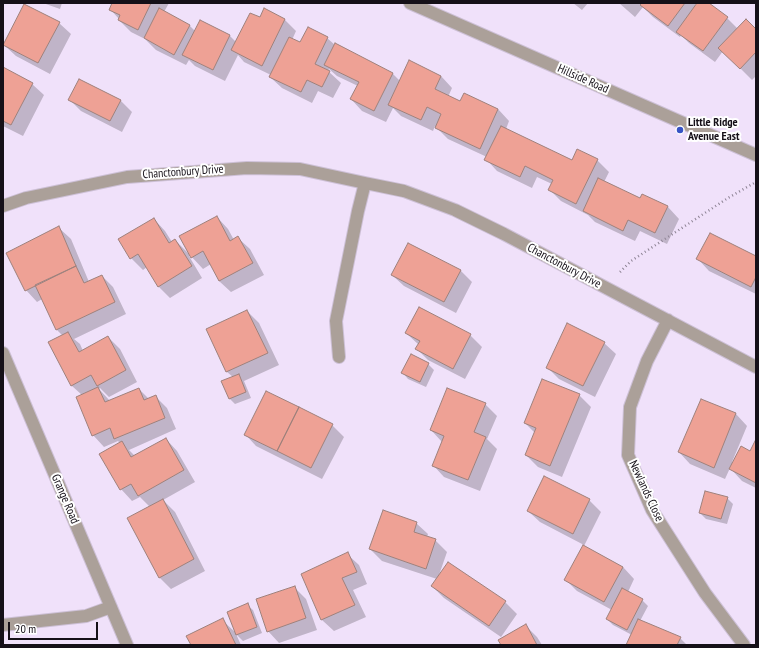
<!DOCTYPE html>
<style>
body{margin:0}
#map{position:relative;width:759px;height:648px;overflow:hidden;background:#f0e1fa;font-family:"PT Sans Narrow",sans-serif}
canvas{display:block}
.frame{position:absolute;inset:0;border:4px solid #151018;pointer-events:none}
.scale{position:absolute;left:8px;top:622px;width:90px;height:18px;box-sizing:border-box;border:2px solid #151018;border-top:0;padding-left:5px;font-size:12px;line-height:14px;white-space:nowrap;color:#151018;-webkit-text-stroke:3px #fff;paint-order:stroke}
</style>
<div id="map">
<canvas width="759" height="648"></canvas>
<div class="frame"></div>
<div class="scale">20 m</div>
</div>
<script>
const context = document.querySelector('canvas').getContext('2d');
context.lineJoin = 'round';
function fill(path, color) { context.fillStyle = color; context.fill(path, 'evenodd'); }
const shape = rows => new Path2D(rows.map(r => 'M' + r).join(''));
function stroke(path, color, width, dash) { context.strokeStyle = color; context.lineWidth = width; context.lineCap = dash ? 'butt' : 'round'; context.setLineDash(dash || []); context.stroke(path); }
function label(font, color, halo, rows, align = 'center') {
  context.font = font + ' "PT Sans Narrow",sans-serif'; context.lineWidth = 4; context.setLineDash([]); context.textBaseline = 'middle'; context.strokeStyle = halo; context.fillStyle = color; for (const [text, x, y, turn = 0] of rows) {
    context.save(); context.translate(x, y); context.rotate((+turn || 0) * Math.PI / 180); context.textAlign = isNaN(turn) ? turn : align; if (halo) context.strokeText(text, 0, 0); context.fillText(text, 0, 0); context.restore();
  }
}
const shadow = shape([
 [43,3,62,3,60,9],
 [113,3,169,3,164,12,189,25,195,31,201,21,230,36,236,42,260,19,265,9,285,20,296,31,292,40,301,44,327,38,335,45,393,74,400,81,409,62,441,76,452,88,448,97,461,103,464,94,498,109,509,121,506,129,572,162,597,160,609,172,604,182,641,200,643,195,668,207,679,219,667,244,640,231,635,241,595,222,588,215,561,201,550,190,552,184,537,177,532,188,497,171,486,159,487,157,448,139,435,126,433,131,401,116,393,108,386,122,362,111,351,99,358,86,337,76,329,69,328,71,341,83,333,98,318,91,312,103,282,88,270,77,271,75,244,62,238,55,225,81,195,66,189,60,186,65,156,50,145,39,131,32,119,20,119,19,110,9],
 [573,3,588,3,582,10],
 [619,3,694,3,696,5,698,3,707,3,727,18,738,29,756,31,756,76,752,80,723,51,715,62,689,43,681,35,680,37,653,17,643,7,635,17],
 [59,23,71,34,50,74,16,56,4,45],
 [3,68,32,84,44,95,23,136,3,126],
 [70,100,120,100,132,112,122,132,81,111],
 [217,217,228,229,234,240,238,238,250,249,264,275,231,292,219,281,211,264,203,269,190,255,189,256,202,278,170,298,158,286,147,267,143,270,131,258,154,219,165,231,172,242,175,240,190,255],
 [59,228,71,239,89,282,102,276,113,287,126,314,74,339,80,344,83,351,108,337,120,349,137,382,109,397,100,388,99,389,110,401,139,389,149,399,156,397,167,408,176,429,129,450,135,456,166,439,177,451,195,482,163,500,175,512,205,571,171,589,159,577,150,507,140,497,132,501,121,489,120,443,118,441,104,447,93,435,82,395,72,386,49,343,63,336,57,330,42,299,37,302,26,290],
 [756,257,756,294,709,271,698,259],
 [460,270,472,282,456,313,404,286,392,275],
 [247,311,259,323,279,365,244,381,251,398,235,404,229,398,233,377,227,372,208,329],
 [406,333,470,335,482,347,465,379,428,360,417,349,419,345],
 [604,343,616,354,595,397,559,379,547,367],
 [428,364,434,370,426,387,408,379,403,373],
 [579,395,591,407,562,477,538,467,526,455,535,433,525,423],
 [701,400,736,414,747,426,732,462,734,462,750,452,756,441,756,488,742,481,730,468,725,479,690,464,679,452],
 [485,404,497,416,487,439,497,449,480,491,444,477,433,465,442,442,431,430],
 [332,425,344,437,322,479,256,446,245,434],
 [545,478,589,500,601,512,584,546,623,567,634,579,628,592,642,600,648,606,640,621,680,638,687,645,628,645,632,635,613,625,607,619,612,610,577,591,565,579,584,545,540,522,528,511],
 [727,498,733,504,727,524,706,519,700,513],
 [416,523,428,534,427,537,435,540,447,552,439,575,505,602,517,614,501,637,444,598,432,586,437,579,382,561,370,549],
 [347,554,359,565,367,584,353,590,366,617,334,631,322,620,302,574],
 [295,588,306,599,317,630,279,643,268,631],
 [247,605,253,610,262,633,243,641,236,634,241,645,192,645,222,620,236,633],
 [525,625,537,637,542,645,502,645]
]);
const building = shape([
 [112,3,151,3,138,30,118,20,120,15,109,10,112,3],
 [642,3,685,3,668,26,640,5,642,3],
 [697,3,709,3,728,17,703,51,676,32,697,3],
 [24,4,60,22,38,63,3,45,24,4],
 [159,8,190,25,174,55,144,38,159,8],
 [264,8,285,19,262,66,231,50,250,13,260,17,264,8],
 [746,19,756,29,756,52,740,69,718,48,746,19],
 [200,20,230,35,213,70,182,55,200,20],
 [308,27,328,37,315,64,330,71,322,87,307,80,301,92,269,77,289,37,300,42,308,27],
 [335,43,393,73,374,111,350,99,359,82,324,65,335,43],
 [409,60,441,76,435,89,460,101,464,93,498,109,480,149,435,128,441,114,427,107,421,120,388,105,409,60],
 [3,67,33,83,11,125,3,121,3,67],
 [79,79,121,100,110,121,68,100,79,79],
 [501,126,572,160,577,149,598,159,576,204,548,190,553,180,525,166,520,177,484,160,501,126],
 [598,178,640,198,642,194,668,206,655,233,628,220,623,231,583,211,598,178],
 [217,216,230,241,238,236,253,263,219,281,203,251,191,258,179,236,217,216],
 [154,218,169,243,175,239,192,266,158,287,138,254,130,259,118,239,154,218],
 [59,226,76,266,25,291,6,253,59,226],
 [710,233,756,256,756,277,751,287,696,259,710,233],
 [408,243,461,270,444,302,391,275,408,243],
 [76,266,84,283,102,275,115,302,56,330,35,285,76,266],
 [419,307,471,334,453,369,415,349,420,341,405,333,419,307],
 [247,310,268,353,226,372,206,329,247,310],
 [567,323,605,342,583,386,546,368,567,323],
 [68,332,79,352,108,336,126,370,97,386,91,375,71,386,48,342,68,332],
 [411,354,429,363,420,382,401,373,411,354],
 [239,374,246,392,229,399,221,381,239,374],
 [542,379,580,394,550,466,525,455,536,428,524,423,542,379],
 [98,387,105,402,139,388,144,400,156,395,165,418,114,439,110,428,92,436,76,397,98,387],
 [447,388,486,403,474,432,486,437,468,480,432,466,444,436,430,430,447,388],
 [266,391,299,407,277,451,244,435,266,391],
 [701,399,736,413,714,468,678,452,701,399],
 [299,407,333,424,311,468,277,451,299,407],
 [166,438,184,470,138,496,131,484,120,490,99,454,122,441,131,457,166,438],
 [756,439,756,483,729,469,741,446,750,451,756,439],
 [544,476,590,499,573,534,527,511,544,476],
 [705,491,728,497,721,519,699,513,705,491],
 [163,499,194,559,159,578,127,518,163,499],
 [383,510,417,522,414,532,436,539,426,569,369,549,383,510],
 [583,545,623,567,604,602,564,580,583,545],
 [348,552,357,572,342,578,355,605,321,620,301,574,348,552],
 [448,562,506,601,489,626,431,586,448,562],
 [295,586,306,618,267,632,256,599,295,586],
 [622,588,643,599,627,630,606,619,622,588],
 [248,603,257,627,236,635,227,612,248,603],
 [223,618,236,645,191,645,186,636,223,618],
 [638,619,681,637,677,645,626,645,638,619],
 [526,624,537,645,501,645,498,640,526,624]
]);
const path = shape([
 [620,272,631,261,728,198,756,182]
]);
const minor = shape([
 [410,3,756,155],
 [3,206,26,198,127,177,247,168,300,169,365,183,404,191,455,210,504,234,756,367],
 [668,320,647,361,630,407,628,455,652,510,705,593,744,645],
 [3,353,127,645],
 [339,357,336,321,358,211,365,183],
 [3,625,86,616,111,607]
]);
const markers = [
 [680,130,4,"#3753c5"]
];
const streetNames = [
 ["Hillside Road",583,79,24],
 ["Chanctonbury Drive",183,172,-4],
 ["Chanctonbury Drive",564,266,28],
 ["Newlands Close",646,491,65],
 ["Grange Road",65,499,67]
];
const poiNames = [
 ["Little Ridge",688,123],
 ["Avenue East",688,137]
];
fill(shadow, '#0003');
fill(building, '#eea195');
stroke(building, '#9e817c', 1);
stroke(minor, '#cdc0d6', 14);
stroke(path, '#8e8495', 2.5, [1, 3]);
stroke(minor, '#aba099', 12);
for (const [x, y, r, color] of markers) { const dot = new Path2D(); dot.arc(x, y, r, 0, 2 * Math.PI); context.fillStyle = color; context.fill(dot); stroke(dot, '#fff', 1.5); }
label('12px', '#151018', '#fff', streetNames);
label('bold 12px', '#151018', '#fff', poiNames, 'left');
</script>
